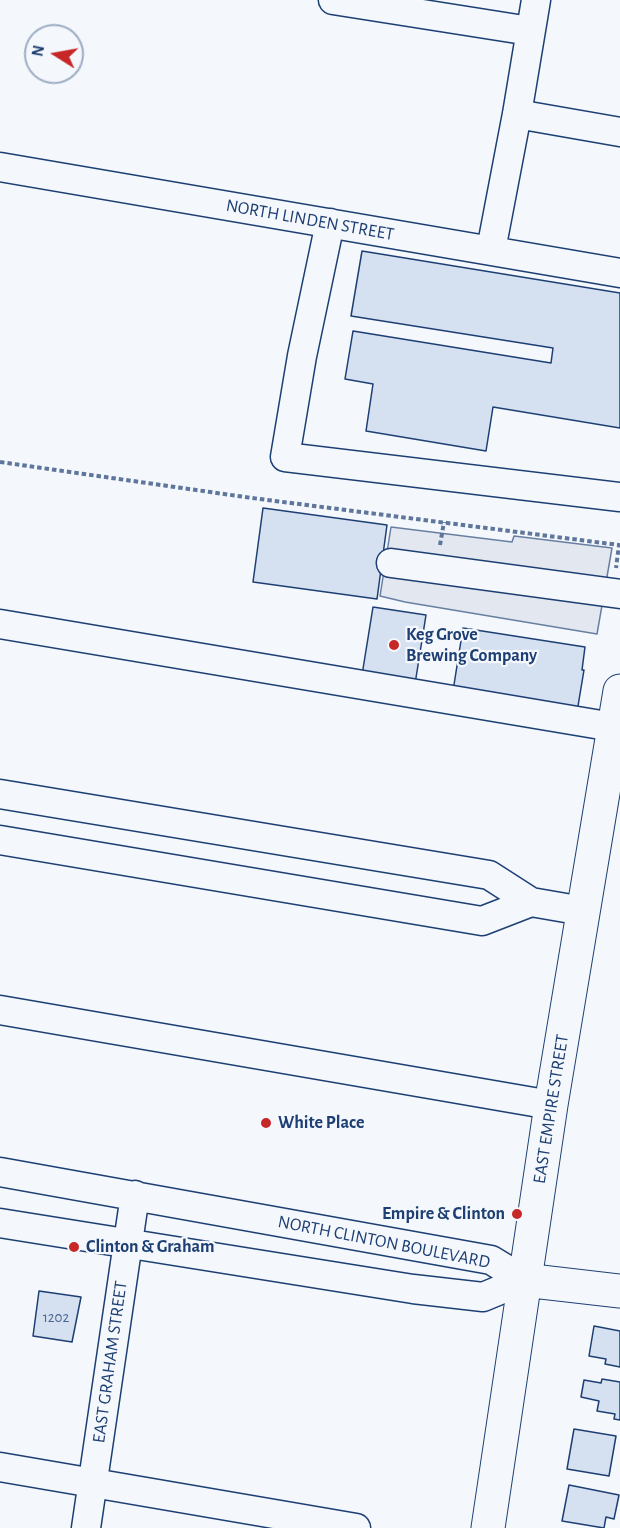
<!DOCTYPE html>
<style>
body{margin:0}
#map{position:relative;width:620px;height:1528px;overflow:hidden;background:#f4f7fb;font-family:"Alegreya Sans",sans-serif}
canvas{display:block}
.north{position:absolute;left:24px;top:24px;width:60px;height:60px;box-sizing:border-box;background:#f4f7fb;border:2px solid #9eadc5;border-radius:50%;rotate:281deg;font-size:16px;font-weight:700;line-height:24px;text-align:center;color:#1d3f73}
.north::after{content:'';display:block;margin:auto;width:21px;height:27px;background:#c62828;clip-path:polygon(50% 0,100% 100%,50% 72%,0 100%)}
</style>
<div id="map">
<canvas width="620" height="1528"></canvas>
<div class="north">N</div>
</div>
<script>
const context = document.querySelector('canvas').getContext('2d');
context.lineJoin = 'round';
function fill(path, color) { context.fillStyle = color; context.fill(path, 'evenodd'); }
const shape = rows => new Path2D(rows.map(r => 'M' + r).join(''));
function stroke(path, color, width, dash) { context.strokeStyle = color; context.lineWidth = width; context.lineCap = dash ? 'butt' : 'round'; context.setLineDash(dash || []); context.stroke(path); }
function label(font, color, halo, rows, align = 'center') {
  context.font = font + ' "Alegreya Sans",sans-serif'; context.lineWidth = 4.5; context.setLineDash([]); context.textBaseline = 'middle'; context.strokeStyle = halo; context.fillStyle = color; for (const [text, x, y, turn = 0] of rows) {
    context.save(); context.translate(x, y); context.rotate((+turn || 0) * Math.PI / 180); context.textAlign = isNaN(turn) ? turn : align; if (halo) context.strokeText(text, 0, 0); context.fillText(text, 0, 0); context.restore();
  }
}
const parking = shape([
 [391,527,512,542,514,536,612,548,597,634,405,602,380,596,391,527]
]);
const building = shape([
 [362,251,620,293,620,428,493,407,486,451,366,431,373,384,345,379,353,331,551,363,553,348,351,316,362,251],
 [263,508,387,525,377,599,253,582,263,508],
 [373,607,426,615,415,684,362,675,373,607],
 [463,628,585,647,582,670,584,670,577,712,453,691,463,628],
 [39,1291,81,1297,72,1342,33,1336,39,1291],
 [594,1326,620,1331,620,1367,605,1364,606,1359,589,1356,594,1326],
 [602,1379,620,1382,620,1420,614,1419,615,1414,597,1411,599,1401,581,1397,584,1380,601,1383,602,1379],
 [574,1429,616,1436,609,1476,567,1469,574,1429],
 [569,1485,619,1495,614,1519,606,1517,604,1528,562,1521,569,1485]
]);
const path = shape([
 [0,462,252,498,619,545,616,568],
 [440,545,444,522]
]);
const minor = shape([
 [333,0,530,31],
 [517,114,620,132],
 [0,167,620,273],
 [330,223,302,356,285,457,620,497],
 [491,250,517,114,536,0],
 [391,563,620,594],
 [0,624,613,727],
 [0,794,489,875,531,902,583,911],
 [0,840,482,921,531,902],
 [0,1010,551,1105],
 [0,1172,491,1260,524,1280],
 [0,1223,413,1289,483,1297,524,1280],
 [0,1467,356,1528],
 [86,1528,135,1195]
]);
const major = shape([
 [524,1280,620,1291],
 [488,1528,551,1105,620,691]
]);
const markers = [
 [394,645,6,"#c62828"],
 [266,1123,6,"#c62828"],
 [517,1214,6,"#c62828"],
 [74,1247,6,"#c62828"]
];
const numberNames = [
 ["1202",56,1317]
];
const streetNames = [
 ["NORTH LINDEN STREET",310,220,10],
 ["EAST EMPIRE STREET",551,1109,-81],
 ["NORTH CLINTON BOULEVARD",384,1242,11],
 ["EAST GRAHAM STREET",110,1362,-82]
];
const poiNames = [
 ["Keg Grove",406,635],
 ["Brewing Company",406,656],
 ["White Place",278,1123],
 ["Empire & Clinton",505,1214,"right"],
 ["Clinton & Graham",86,1247]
];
fill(parking, '#e3e8f0');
stroke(parking, '#687fa3', 1.5);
fill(building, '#d5e0f0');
stroke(building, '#1d3f73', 1.5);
stroke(minor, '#1d3f73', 31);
stroke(major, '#1d3f73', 35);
stroke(path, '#5e769c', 4, [4.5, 3]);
stroke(minor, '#f4f7fb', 28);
stroke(major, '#f4f7fb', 33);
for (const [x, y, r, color] of markers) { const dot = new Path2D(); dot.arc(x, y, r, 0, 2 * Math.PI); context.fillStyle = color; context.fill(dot); stroke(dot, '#f4f7fb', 2); }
label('15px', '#4b6792', null, numberNames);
label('18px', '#1d3f73', '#f4f7fb', streetNames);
label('bold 18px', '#1d3f73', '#f4f7fb', poiNames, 'left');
</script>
